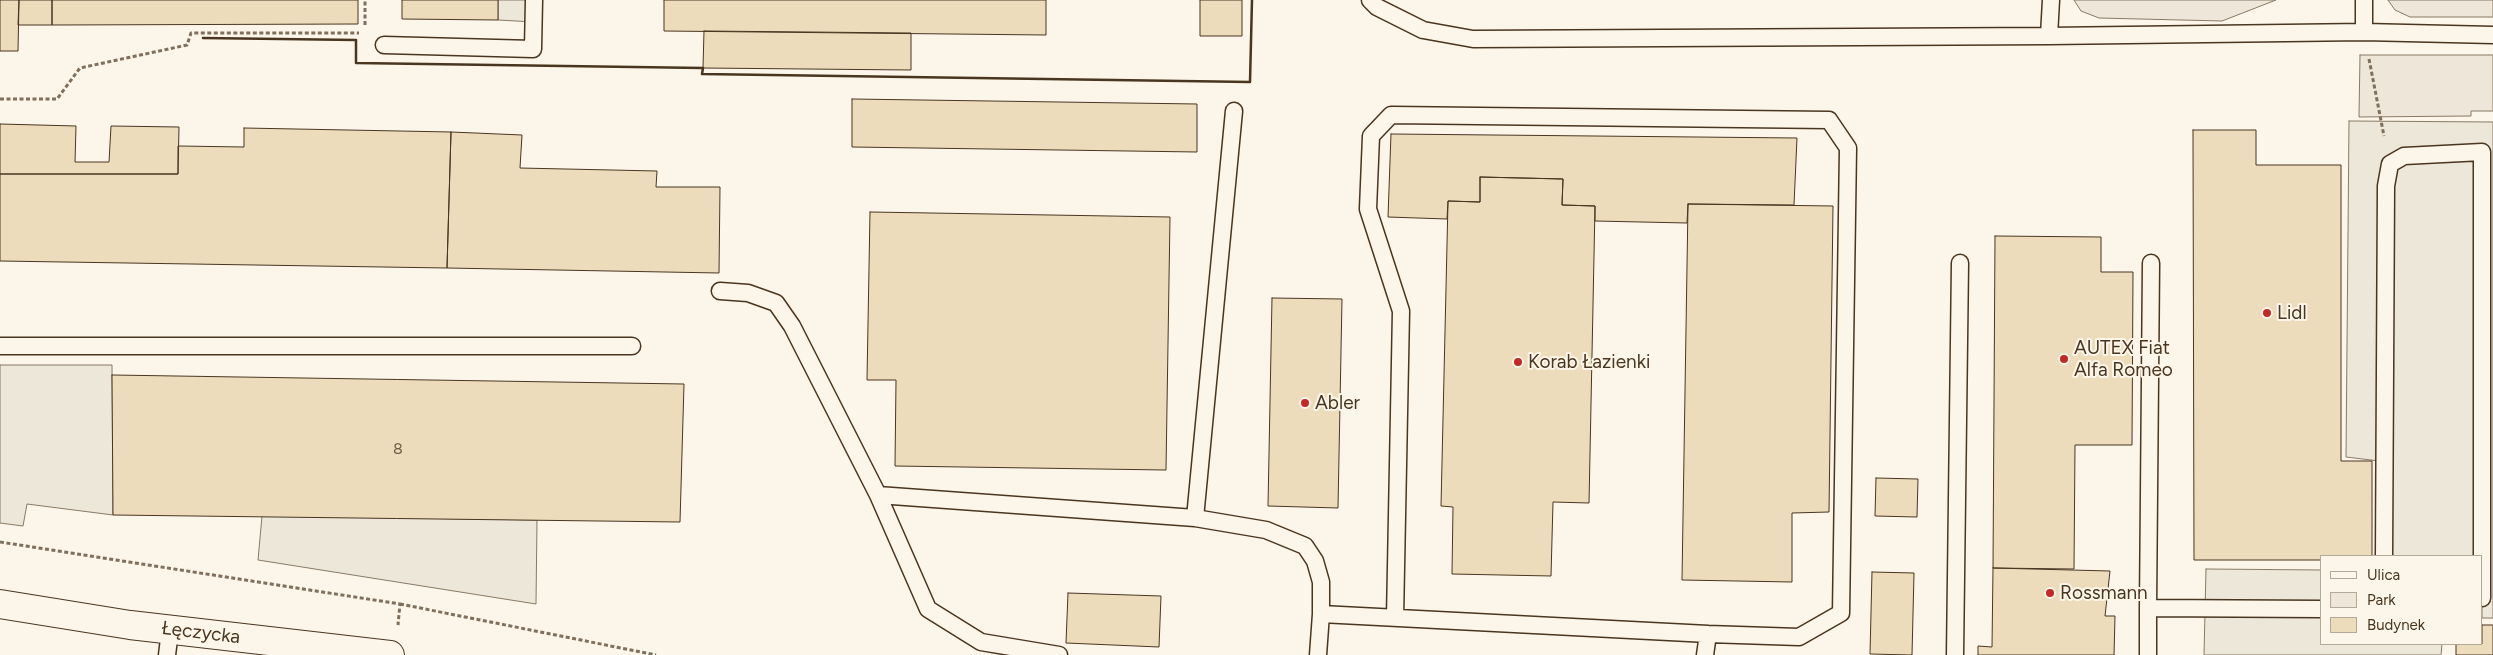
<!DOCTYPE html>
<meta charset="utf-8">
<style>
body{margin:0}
#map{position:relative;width:2493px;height:655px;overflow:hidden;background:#fbf6e9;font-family:Figtree,sans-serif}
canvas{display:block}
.legend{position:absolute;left:2320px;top:555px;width:162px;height:90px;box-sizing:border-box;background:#fbf6e9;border:1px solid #b4a999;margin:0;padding:6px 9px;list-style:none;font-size:15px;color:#4a3520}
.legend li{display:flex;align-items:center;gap:10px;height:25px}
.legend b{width:25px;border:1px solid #b4a999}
</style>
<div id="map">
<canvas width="2493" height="655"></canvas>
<ul class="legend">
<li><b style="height:6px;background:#fbf6e9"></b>Ulica</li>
<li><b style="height:14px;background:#ede6d9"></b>Park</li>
<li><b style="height:14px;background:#ecdcbc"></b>Budynek</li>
</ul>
</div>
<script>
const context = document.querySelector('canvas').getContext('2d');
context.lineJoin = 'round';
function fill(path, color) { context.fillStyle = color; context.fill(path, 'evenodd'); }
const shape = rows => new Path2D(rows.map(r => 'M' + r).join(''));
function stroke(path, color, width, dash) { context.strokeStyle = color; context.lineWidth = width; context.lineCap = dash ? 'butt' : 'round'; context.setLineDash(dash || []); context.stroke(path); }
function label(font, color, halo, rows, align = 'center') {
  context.font = font + ' Figtree,sans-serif'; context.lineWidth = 4; context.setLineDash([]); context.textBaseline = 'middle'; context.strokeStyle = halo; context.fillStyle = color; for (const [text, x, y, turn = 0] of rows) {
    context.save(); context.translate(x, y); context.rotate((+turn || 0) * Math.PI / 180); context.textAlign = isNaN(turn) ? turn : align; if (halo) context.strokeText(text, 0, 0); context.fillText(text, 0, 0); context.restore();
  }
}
const green = shape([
 [2074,0,2276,0,2222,21,2099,18,2081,11,2074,0],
 [2388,0,2493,0,2493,17,2410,17,2395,10,2388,0],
 [2360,55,2493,55,2493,111,2471,111,2471,116,2359,117,2360,55]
]);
const parking = shape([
 [498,0,534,0,534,22,498,20,498,0],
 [2349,121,2493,122,2493,618,2482,618,2482,556,2380,556,2379,461,2346,457,2349,121],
 [0,365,112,365,113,515,27,504,23,526,0,523,0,365],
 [262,516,537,520,536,604,258,560,262,516],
 [2206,569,2322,570,2322,644,2442,644,2441,655,2204,655,2206,569]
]);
const building = shape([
 [0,0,19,0,18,51,0,51,0,0],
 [19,0,52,0,52,25,18,25,19,0],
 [52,0,358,0,358,24,52,25,52,0],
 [402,0,498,0,498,20,402,19,402,0],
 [664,0,1046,0,1046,35,664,31,664,0],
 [1200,0,1242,0,1242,36,1200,36,1200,0],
 [704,31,911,33,911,70,703,68,704,31],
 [852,99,1197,104,1197,152,852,147,852,99],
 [0,124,76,126,75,162,109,162,111,126,179,127,178,174,0,174,0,124],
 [244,128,451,132,447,268,0,261,0,174,178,174,178,146,244,147,244,128],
 [2193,130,2256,130,2256,165,2341,165,2341,461,2372,461,2372,556,2322,556,2322,560,2194,560,2193,130],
 [451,132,522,135,520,168,657,171,656,187,720,187,719,273,447,268,451,132],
 [1391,134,1797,138,1794,205,1688,204,1687,223,1595,221,1595,206,1562,205,1563,179,1480,177,1480,202,1448,201,1447,219,1388,217,1391,134],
 [1480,177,1563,179,1562,205,1595,206,1589,503,1553,502,1551,576,1452,574,1453,507,1441,506,1448,201,1480,202,1480,177],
 [1688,204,1833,206,1829,512,1792,513,1792,582,1682,580,1688,204],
 [870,212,1170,217,1166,470,895,466,896,380,867,380,870,212],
 [1995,236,2101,237,2101,272,2133,272,2132,445,2075,445,2074,569,1993,568,1995,236],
 [1272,298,1342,299,1338,508,1268,506,1272,298],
 [112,375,684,384,680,522,113,515,112,375],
 [1876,478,1918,479,1917,517,1875,516,1876,478],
 [1993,568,2110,571,2105,616,2115,616,2114,655,1978,655,1978,646,1992,647,1993,568],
 [1872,572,1914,573,1912,655,1870,654,1872,572],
 [1068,593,1161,596,1159,647,1066,643,1068,593],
 [2482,625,2493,625,2493,655,2456,655,2456,644,2482,644,2482,625]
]);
const path = shape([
 [365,25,365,0],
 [2369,59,2384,136],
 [0,99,57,99,80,68,187,45,191,33,359,33],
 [0,542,400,604,398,625],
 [400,604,656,655]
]);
const lane = shape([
 [1370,0,1377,7,1423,30,1473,39,2049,36,2364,32,2493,35],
 [2364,32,2364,0],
 [2049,36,2051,0],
 [384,45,533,49,534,0],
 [720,291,748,293,776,303,792,326,878,495,1195,518,1266,530,1305,546,1315,561,1321,582,1321,614,1708,634,1705,655],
 [0,346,632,346],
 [878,495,928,609,981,642,1059,655],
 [1195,518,1234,111],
 [2384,556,2386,186,2390,164,2404,156,2482,152,2482,598],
 [2148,608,2151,263],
 [1395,618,1401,311,1368,209,1371,136,1391,115,1829,120,1848,148,1841,613,1799,637,1708,634],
 [167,655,169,639],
 [1318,655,1321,614],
 [1955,655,1960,263],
 [2148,655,2148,608,2322,609]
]);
const secondary = shape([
 [0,604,130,625,390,655]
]);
const wall = shape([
 [203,38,356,40,356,63,703,68,702,74,1250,82,1252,0]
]);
const markers = [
 [2267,313,5,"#c62828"],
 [2064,359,5,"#c62828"],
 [1518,362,5,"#c62828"],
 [1305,403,5,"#c62828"],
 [2050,593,5,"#c62828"]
];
const numberNames = [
 ["8",398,449]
];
const poiNames = [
 ["Lidl",2277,313],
 ["AUTEX Fiat",2074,348],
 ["Alfa Romeo",2074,370],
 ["Korab Łazienki",1528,362],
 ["Abler",1315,403],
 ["Rossmann",2060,593]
];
const streetNames = [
 ["Łęczycka",201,633,7]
];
fill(green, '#ede6d9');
stroke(green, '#887966', 1);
fill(parking, '#ede7d9');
stroke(parking, '#887966', 1);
fill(building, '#ecdcbc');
stroke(building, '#4a3520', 1);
stroke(lane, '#4a3520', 19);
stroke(secondary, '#4a3520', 30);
stroke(path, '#7f6f5c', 3, [4, 2.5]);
stroke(lane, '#fbf6e9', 16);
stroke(secondary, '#fbf6e9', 28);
stroke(wall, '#4a3520', 2.5);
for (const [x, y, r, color] of markers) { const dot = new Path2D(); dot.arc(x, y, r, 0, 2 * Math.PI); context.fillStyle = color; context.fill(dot); stroke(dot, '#fbf6e9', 2); }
label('16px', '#725f47', null, numberNames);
label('19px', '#4a3520', '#fbf6e9', poiNames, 'left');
label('19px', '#4a3520', '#fbf6e9', streetNames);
</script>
